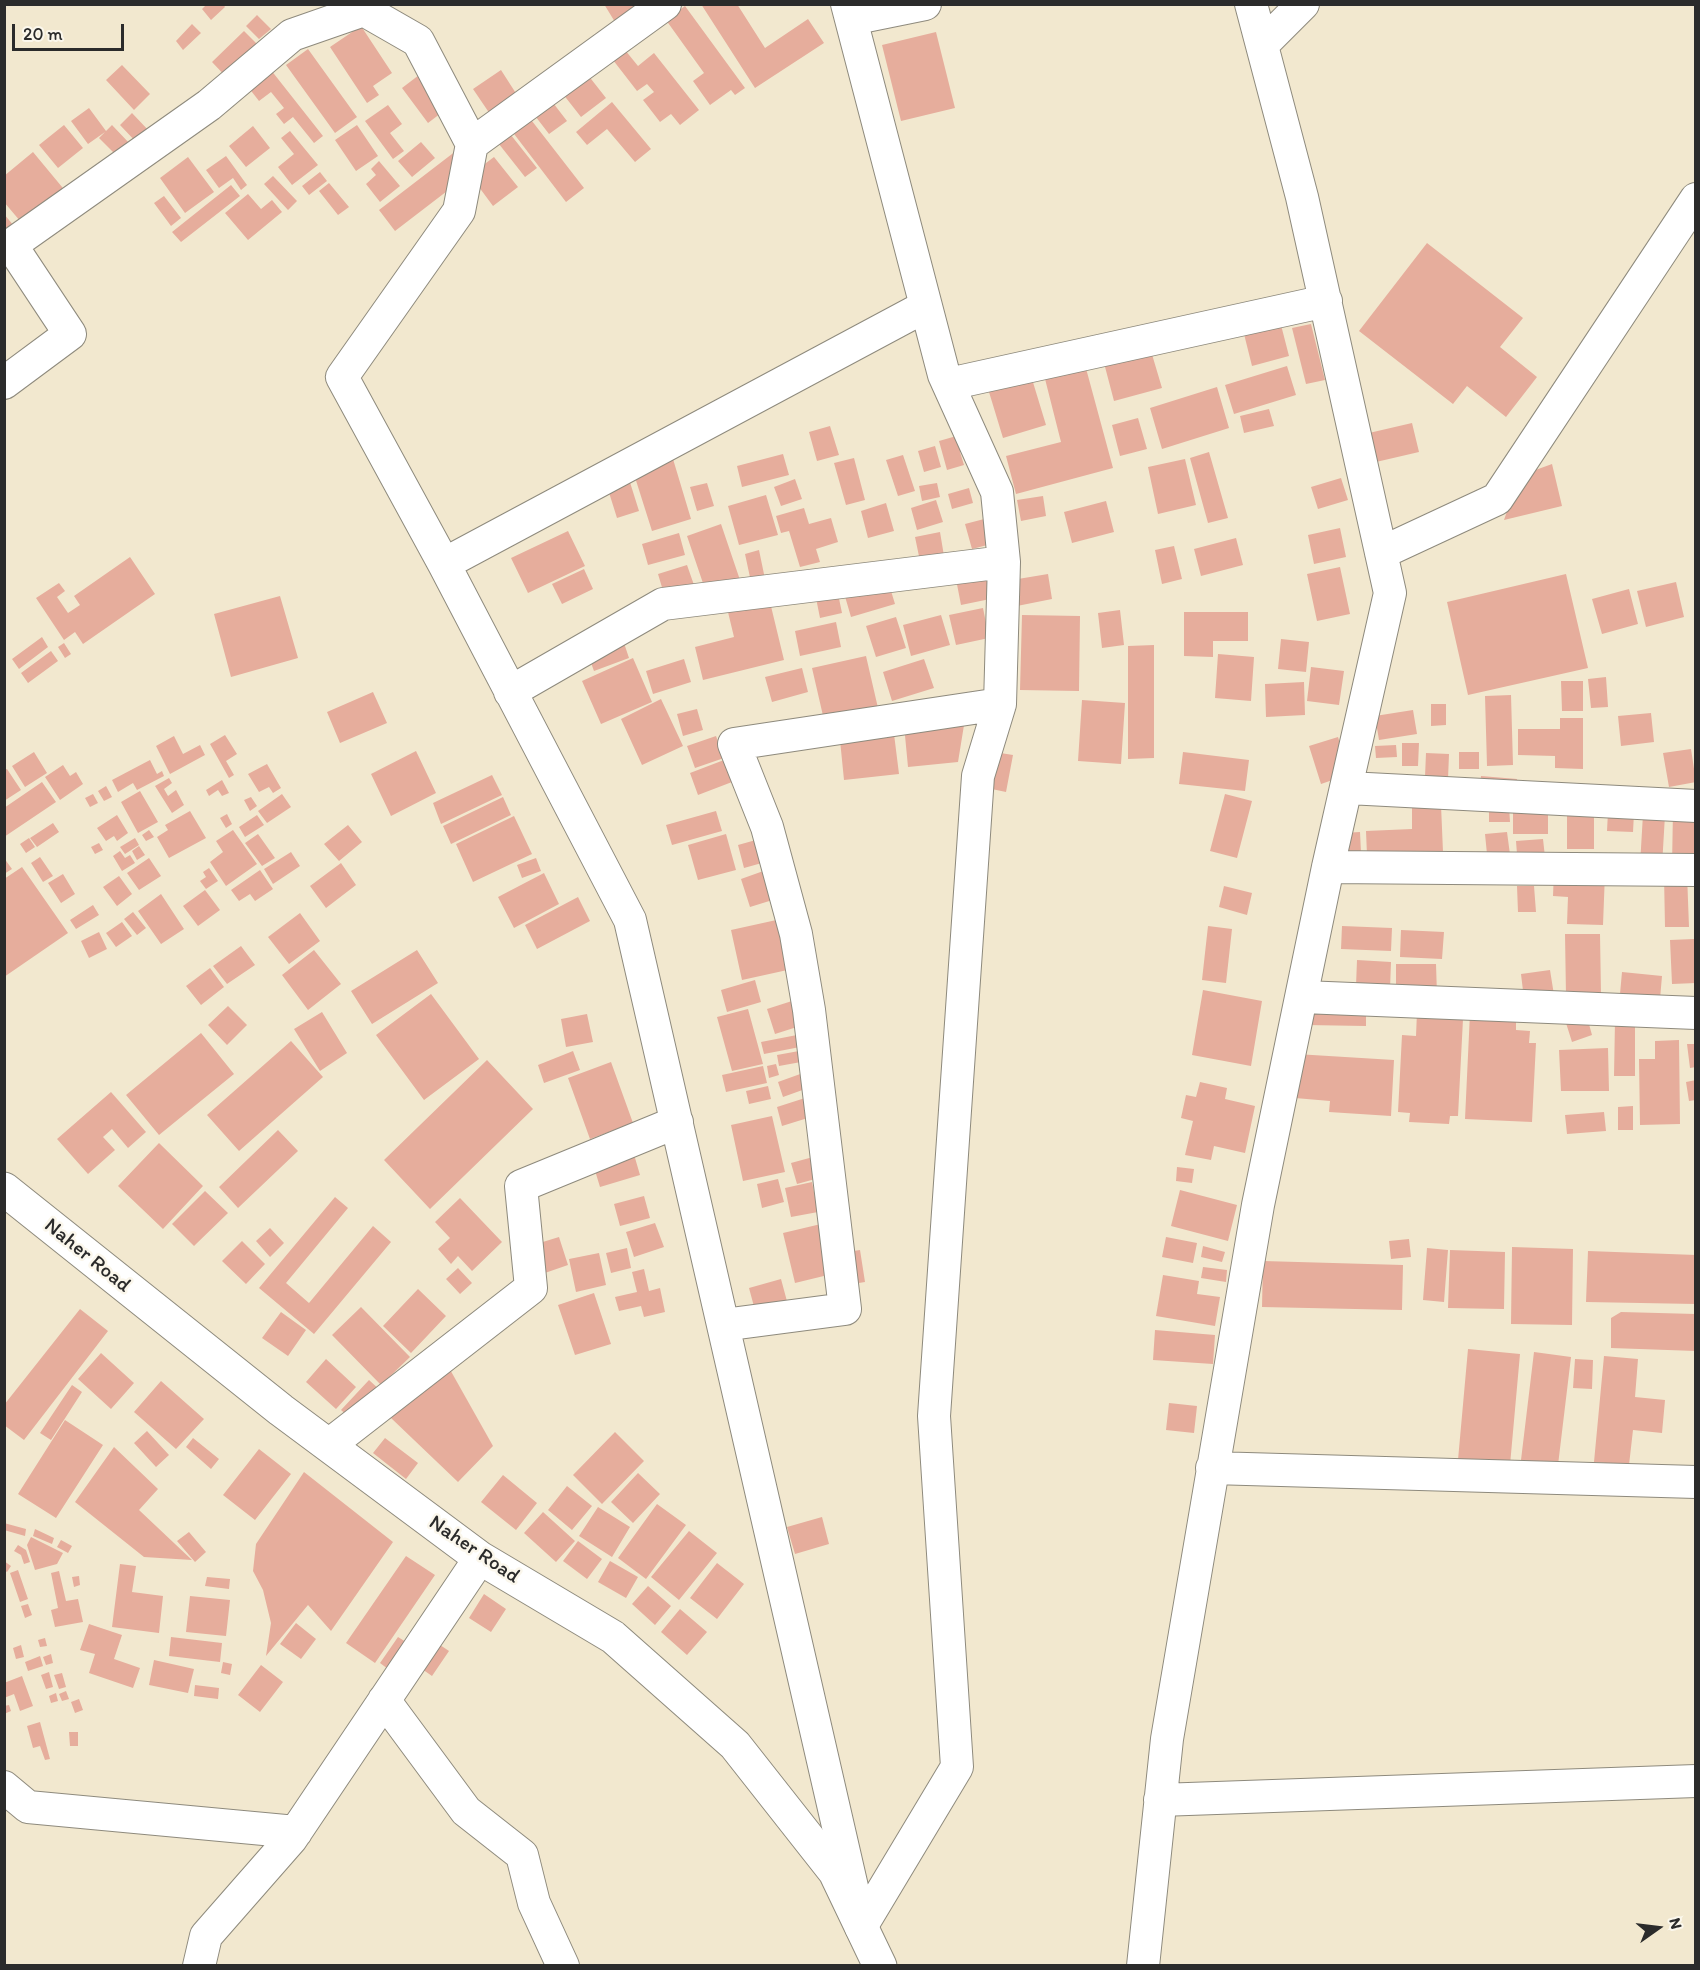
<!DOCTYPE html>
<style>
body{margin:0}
#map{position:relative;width:1700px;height:1970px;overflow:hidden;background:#f2e8cf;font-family:Itim,sans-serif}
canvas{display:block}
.frame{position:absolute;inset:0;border:6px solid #2b2b2b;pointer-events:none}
.north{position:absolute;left:1628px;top:1898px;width:60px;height:60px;-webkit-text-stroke:4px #fbf7ec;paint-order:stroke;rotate:76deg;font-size:16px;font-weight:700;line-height:24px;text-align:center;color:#2b2b2b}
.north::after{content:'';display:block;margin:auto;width:21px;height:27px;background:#2b2b2b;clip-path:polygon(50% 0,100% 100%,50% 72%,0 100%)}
.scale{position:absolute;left:12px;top:24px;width:112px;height:27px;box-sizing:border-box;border:3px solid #2b2b2b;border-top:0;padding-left:8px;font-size:18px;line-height:21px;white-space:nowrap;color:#2b2b2b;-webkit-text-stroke:4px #fbf7ec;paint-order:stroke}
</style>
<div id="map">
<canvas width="1700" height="1970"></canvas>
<div class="frame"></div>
<div class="north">N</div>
<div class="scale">20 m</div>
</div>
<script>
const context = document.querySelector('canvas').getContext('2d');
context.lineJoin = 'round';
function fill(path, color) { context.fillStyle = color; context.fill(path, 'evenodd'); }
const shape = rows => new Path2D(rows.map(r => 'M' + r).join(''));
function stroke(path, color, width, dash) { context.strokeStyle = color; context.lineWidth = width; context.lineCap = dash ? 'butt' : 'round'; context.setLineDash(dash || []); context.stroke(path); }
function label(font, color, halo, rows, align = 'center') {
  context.font = font + ' Itim,sans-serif'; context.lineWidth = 5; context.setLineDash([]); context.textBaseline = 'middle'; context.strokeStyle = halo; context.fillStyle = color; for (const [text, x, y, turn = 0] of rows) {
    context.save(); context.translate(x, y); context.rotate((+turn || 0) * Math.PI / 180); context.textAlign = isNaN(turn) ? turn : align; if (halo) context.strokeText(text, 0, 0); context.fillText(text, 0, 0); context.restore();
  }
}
const building = shape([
 [207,4,223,4,225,7,211,20,202,9],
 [604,4,638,4,618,27],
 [701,4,737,4,765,48,808,19,824,43,755,88],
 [685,6,745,88,735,95,731,90,710,105,693,81,704,73,666,20],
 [257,15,271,29,259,39,246,26],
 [192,24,201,33,183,50,176,41],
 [361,26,392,73,373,86,379,95,367,103,330,47],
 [244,31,262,49,230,81,212,62],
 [936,32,955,108,901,121,882,45],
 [308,49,357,117,335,133,286,65],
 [625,50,638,66,654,53,699,110,680,125,671,114,660,122,643,100,654,92,647,84,637,91,613,60],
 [122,65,150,94,134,110,106,80],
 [267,65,323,136,314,143,293,117,284,124,276,114,284,108,271,92,259,101,245,83],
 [501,70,519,98,492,117,473,89],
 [584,70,606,98,581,117,559,89],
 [423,72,449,107,428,123,402,88],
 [547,95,567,121,549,134,529,108],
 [612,102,651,149,635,162,607,129,587,145,576,132],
 [388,105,402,124,390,133,404,151,393,159,365,121],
 [89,108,106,131,112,125,131,145,118,157,99,138,105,132,88,144,71,121],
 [525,112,584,188,566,202,508,126],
 [132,113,150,132,138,144,120,125],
 [64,125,83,148,58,168,39,145],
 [357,125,378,156,356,171,335,140],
 [253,126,270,148,246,167,229,146],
 [507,130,537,168,525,177,495,139],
 [290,131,318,165,292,185,278,167,294,154,281,138],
 [421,142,435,158,412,177,398,161],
 [465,144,481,165,395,231,379,210],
 [33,152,67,193,26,228,4,202,4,176],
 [226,156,247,185,241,190,233,178,219,188,206,170],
 [188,157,214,192,185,213,160,178],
 [494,157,518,187,493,206,470,175],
 [379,161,400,186,380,202,366,184,376,175,371,169],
 [320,172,327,181,309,195,302,186],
 [273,176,297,201,288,210,264,184],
 [329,183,349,207,338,215,319,191],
 [231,185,240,196,181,242,172,232],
 [248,194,261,209,272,200,282,212,248,240,225,213],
 [164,196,181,218,171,226,154,203],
 [4,214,14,226,4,234],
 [1427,243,1523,318,1500,347,1537,377,1506,417,1467,386,1453,404,1359,331],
 [1311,324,1325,380,1306,384,1292,328],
 [1281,325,1289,356,1252,366,1244,334],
 [1151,351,1162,388,1114,401,1104,363],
 [1084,361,1113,468,1016,494,1006,456,1061,442,1043,371],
 [1287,366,1296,395,1234,414,1225,385],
 [1032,379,1046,425,1003,438,989,392],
 [1217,387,1229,428,1162,449,1150,408],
 [1269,409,1274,426,1244,433,1240,416],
 [1138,418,1147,449,1120,456,1112,425],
 [1412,423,1419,452,1376,462,1369,433],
 [830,426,839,455,817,461,809,432],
 [967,433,971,449,960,452,964,465,947,470,939,441],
 [935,446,941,467,924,472,918,451],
 [1209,452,1228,518,1208,523,1190,458],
 [783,454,789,475,742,487,737,466],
 [903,455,915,491,898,496,886,460],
 [854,458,865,500,846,505,834,463],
 [673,459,691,519,652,531,633,471],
 [1185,459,1196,505,1158,514,1148,467],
 [1552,464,1562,506,1504,520,1519,476],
 [628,476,639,511,617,518,606,483],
 [1341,478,1348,500,1318,509,1311,487],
 [795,479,802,499,781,506,774,487],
 [707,483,714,506,697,511,690,487],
 [937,483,940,497,922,501,919,486],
 [969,488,973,503,952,509,948,494],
 [766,495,778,535,739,545,728,506],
 [1043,496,1046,516,1021,521,1017,500],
 [936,500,943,522,917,530,911,508],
 [1106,501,1114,532,1072,543,1064,512],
 [886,503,894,531,868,538,861,511],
 [804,508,809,524,831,518,838,542,816,549,820,562,800,567,789,531,781,533,776,516],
 [988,518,995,543,972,549,965,524],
 [721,524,741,583,707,595,687,536],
 [1340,528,1346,557,1314,564,1308,535],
 [568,531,585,566,528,593,511,558],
 [940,532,944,556,920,561,915,537],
 [679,533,685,555,648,565,642,544],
 [1236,538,1243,565,1201,576,1194,549],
 [1174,546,1182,579,1162,584,1155,550],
 [759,550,765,579,751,582,745,554],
 [130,557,155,594,83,644,75,632,64,640,36,598,59,583,65,591,57,597,68,613,80,605,74,596],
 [687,565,694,585,664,594,658,574],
 [990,567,995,598,961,605,955,574],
 [1340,567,1350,614,1317,621,1307,574],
 [584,569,593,589,562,604,552,584],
 [1048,574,1052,599,1017,606,1012,580],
 [1566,574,1588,668,1468,695,1447,602],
 [888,581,895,604,851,617,844,593],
 [1676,582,1684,617,1646,627,1637,591],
 [837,589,842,613,820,618,815,593],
 [1629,589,1638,624,1602,634,1592,599],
 [280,596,298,658,231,677,214,614],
 [769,598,784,660,703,680,695,647,734,637,727,608],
 [983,608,989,638,956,645,949,615],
 [1120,610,1124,645,1102,648,1098,613],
 [1184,612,1248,612,1248,641,1213,641,1213,657,1184,656],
 [941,615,950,645,911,656,903,625],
 [1022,615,1080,616,1079,691,1020,690],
 [896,617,906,648,876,657,866,626],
 [836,622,841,647,800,656,795,631],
 [42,637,48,647,19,669,12,659],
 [1281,639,1309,642,1306,672,1278,669],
 [623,640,629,658,594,671,587,652],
 [64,643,71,654,65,658,58,647],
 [1154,645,1154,758,1128,759,1128,646],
 [51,651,58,661,28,683,21,673],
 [1218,654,1254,657,1251,701,1215,698],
 [866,656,878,708,824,720,812,668],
 [633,658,652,702,601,724,582,681],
 [684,659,691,682,653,694,646,671],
 [924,659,934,688,892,701,883,672],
 [1311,667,1344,671,1339,705,1307,701],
 [802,668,808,692,772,702,765,677],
 [1606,677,1608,707,1591,708,1588,679],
 [1561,681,1583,681,1583,711,1562,711],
 [1304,682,1305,715,1266,717,1265,684],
 [373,692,387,723,340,743,327,712],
 [1511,695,1513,765,1487,766,1485,696],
 [661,699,683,746,642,765,621,719],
 [1082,700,1125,703,1121,764,1078,761],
 [1431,704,1446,704,1446,725,1431,726],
 [697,709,703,730,683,736,677,714],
 [1413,710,1417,734,1379,740,1375,716],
 [1651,713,1654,742,1621,746,1618,716],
 [1560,718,1583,718,1583,769,1555,768,1555,756,1518,755,1518,729,1560,729],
 [965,719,958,762,908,767,904,725],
 [894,734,899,774,844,780,840,740],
 [225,735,237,754,226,761,234,775,229,778,210,744],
 [174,736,183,754,200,745,205,755,170,774,156,746],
 [716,736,724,758,695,768,687,746],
 [1338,737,1350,774,1321,784,1309,746],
 [1402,743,1419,743,1418,766,1402,766],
 [1396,745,1397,757,1376,758,1375,746],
 [1691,749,1696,782,1669,787,1663,753],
 [416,751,436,793,391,816,371,774],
 [34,752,47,773,25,787,12,766],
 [994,752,1013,755,1006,792,987,788],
 [1183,752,1249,760,1245,791,1179,784],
 [1459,752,1479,752,1479,769,1459,769],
 [1426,753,1449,754,1448,779,1425,777],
 [150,760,157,774,162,771,164,776,137,790,133,783,118,792,112,780],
 [724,760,732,782,698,795,690,773],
 [267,764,281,788,273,793,269,787,259,792,248,774],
 [63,765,70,776,76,772,83,784,60,800,45,777],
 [7,769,21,790,4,801,4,770],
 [492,775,502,795,441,824,433,803],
 [1481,776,1517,779,1516,794,1480,790],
 [169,778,172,783,164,789,168,796,176,790,184,805,172,813,155,786],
 [222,780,229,793,222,796,218,790,209,796,206,790],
 [42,782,56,802,4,837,4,808],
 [106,786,112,797,104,801,98,791],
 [140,791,158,822,138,833,121,802],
 [93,794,98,803,90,807,85,798],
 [282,794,291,807,267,823,258,811],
 [1225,794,1252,801,1237,858,1210,851],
 [251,797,257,806,250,811,244,800],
 [503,797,511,815,451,844,443,826],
 [1441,805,1443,852,1367,855,1366,831,1412,829,1412,806],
 [1489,805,1509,806,1510,822,1489,822],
 [1513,805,1548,806,1548,834,1513,834],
 [1567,806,1594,806,1594,849,1567,849],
 [1673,810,1696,811,1696,867,1672,866],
 [190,811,206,838,169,858,157,837,168,830,165,825],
 [716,811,722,831,672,845,666,825],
 [1608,812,1634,813,1633,832,1607,831],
 [227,814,232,824,226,828,220,818],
 [1643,814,1665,815,1662,866,1640,865],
 [117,815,128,833,117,841,114,836,106,841,97,828],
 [257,815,264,825,245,837,239,827],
 [514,816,532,854,473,882,456,844],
 [53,823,59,832,37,847,30,838],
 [348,825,362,842,339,861,324,844],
 [149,830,154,837,146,841,142,835],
 [233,830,257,864,226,886,210,862,223,852,216,841],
 [1360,832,1361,853,1343,854,1342,833],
 [1507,832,1511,862,1488,864,1485,834],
 [258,834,275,858,262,866,245,843],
 [726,834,736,870,698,880,688,845],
 [29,838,35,847,26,853,20,844],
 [135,838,139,845,125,854,120,847],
 [763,838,769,861,744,868,738,845],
 [1543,839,1546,866,1518,867,1516,841],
 [99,843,103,850,95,854,91,847],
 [139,846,145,855,137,860,132,851],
 [120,851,125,858,130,855,135,863,122,871,113,856],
 [291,852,300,866,273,884,264,869],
 [40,857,53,876,43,882,31,863],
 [4,858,12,869,4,874],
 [149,858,161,876,139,890,127,873],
 [536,858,541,871,522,878,517,865],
 [341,863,356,885,326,908,310,886],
 [22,867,68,933,4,977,4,879],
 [209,868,218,881,206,889,200,881,206,877,203,872],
 [769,869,779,898,750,907,741,879],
 [260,870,273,889,255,901,250,894,239,901,231,890],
 [1554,871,1605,873,1603,925,1567,924,1568,897,1553,896],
 [544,873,559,904,514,928,498,897],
 [63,874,75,894,61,903,48,883],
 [1687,874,1689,927,1665,927,1664,875],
 [119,876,132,894,117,906,103,887],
 [1224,886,1252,893,1247,915,1219,907],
 [1517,886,1534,886,1536,912,1518,912],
 [205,890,220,910,198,926,183,906],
 [161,894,184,929,161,944,138,911],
 [578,897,590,921,537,949,525,925],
 [93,905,99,915,76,929,70,920],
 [133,912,146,928,137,935,124,919],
 [300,913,320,941,289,964,268,937],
 [781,919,792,969,742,980,731,930],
 [122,922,132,936,116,947,106,933],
 [1208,926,1232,929,1226,983,1202,980],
 [1342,926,1392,928,1391,951,1341,949],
 [1401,930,1444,932,1442,959,1400,957],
 [99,932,107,949,89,958,81,941],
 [1565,934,1600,934,1601,995,1566,996],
 [1694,939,1696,983,1672,984,1670,940],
 [241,946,255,965,227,984,213,966],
 [314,950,341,984,308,1010,282,975],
 [417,950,438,983,372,1024,351,991],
 [1357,960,1391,962,1390,989,1356,986],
 [1396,964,1436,964,1437,995,1396,995],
 [210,968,224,987,201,1005,186,986],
 [1550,970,1554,995,1524,999,1521,974],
 [1622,972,1662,976,1660,999,1620,994],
 [755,980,761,1002,727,1012,721,990],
 [1203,990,1262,1001,1251,1066,1192,1055],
 [431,994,479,1059,424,1100,376,1035],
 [792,1001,800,1026,775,1034,767,1009],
 [228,1006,247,1025,227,1045,208,1025],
 [1306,1007,1366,1008,1366,1026,1306,1025],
 [748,1009,763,1064,732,1071,717,1017],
 [322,1012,347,1053,320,1071,294,1029],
 [1417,1012,1449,1014,1449,1019,1463,1019,1458,1116,1450,1116,1449,1124,1409,1122,1410,1113,1398,1112,1402,1035,1416,1036],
 [1470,1013,1516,1015,1516,1030,1530,1031,1529,1043,1536,1043,1532,1122,1465,1119],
 [587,1014,593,1042,566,1047,561,1019],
 [1587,1017,1592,1035,1572,1042,1566,1023],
 [1615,1021,1635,1021,1635,1076,1614,1076],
 [201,1033,234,1074,159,1135,126,1095],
 [797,1035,800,1047,764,1054,761,1042],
 [1679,1040,1680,1124,1640,1125,1639,1059,1655,1059,1655,1041],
 [291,1041,323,1077,239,1151,207,1115],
 [1687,1044,1696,1044,1696,1067,1690,1068],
 [1608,1048,1609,1091,1561,1091,1559,1050],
 [573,1051,580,1070,544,1083,538,1065],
 [799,1051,801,1062,779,1066,777,1055],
 [1296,1054,1394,1060,1391,1116,1329,1112,1330,1101,1295,1098],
 [487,1060,533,1109,430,1209,384,1160],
 [611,1062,633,1123,590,1139,568,1078],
 [776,1064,779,1075,769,1078,767,1066],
 [763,1066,767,1083,726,1092,722,1075],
 [803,1073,808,1088,783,1097,778,1082],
 [1696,1080,1696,1100,1689,1101,1686,1082],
 [1200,1082,1227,1088,1225,1099,1255,1106,1245,1153,1214,1146,1211,1160,1185,1155,1193,1121,1181,1118,1186,1095,1196,1097],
 [768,1086,771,1099,749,1104,746,1091],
 [111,1092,146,1132,128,1148,112,1129,103,1137,115,1150,88,1174,57,1139],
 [805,1098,811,1117,782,1126,777,1107],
 [1633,1106,1633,1130,1618,1130,1618,1107],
 [1604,1112,1606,1131,1567,1134,1565,1115],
 [772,1116,785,1172,743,1181,731,1125],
 [278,1130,298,1151,238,1208,219,1187],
 [159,1143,203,1186,163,1229,118,1186],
 [633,1151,640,1175,600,1187,593,1164],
 [813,1157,819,1178,797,1184,791,1163],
 [1177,1167,1194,1169,1192,1183,1176,1181],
 [778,1179,784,1202,762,1208,757,1184],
 [812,1182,818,1212,791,1217,785,1188],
 [1180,1190,1237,1205,1228,1241,1171,1226],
 [205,1191,228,1213,194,1246,172,1224],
 [644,1196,650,1218,620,1226,614,1204],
 [335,1197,348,1208,286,1283,309,1303,373,1226,391,1242,314,1334,259,1288],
 [460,1198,502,1242,472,1271,458,1256,451,1264,438,1249,450,1238,435,1222],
 [655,1223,664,1247,634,1257,626,1232],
 [821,1224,832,1274,795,1283,783,1233],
 [270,1228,284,1243,270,1257,256,1241],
 [559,1237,568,1265,542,1274,533,1245],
 [1166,1237,1197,1243,1193,1263,1162,1257],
 [1409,1239,1411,1257,1391,1259,1389,1241],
 [242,1241,265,1264,246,1284,222,1261],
 [1203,1246,1225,1252,1222,1262,1201,1257],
 [1512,1247,1573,1249,1572,1325,1511,1324],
 [627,1248,631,1268,611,1273,606,1253],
 [1427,1248,1448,1250,1444,1302,1423,1300],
 [860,1250,865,1282,846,1285,840,1253],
 [1450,1250,1505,1252,1504,1309,1448,1308],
 [1588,1251,1696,1255,1696,1304,1586,1302],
 [599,1253,606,1285,576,1292,569,1259],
 [1263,1261,1403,1265,1402,1310,1262,1307],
 [1203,1267,1227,1270,1226,1282,1201,1278],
 [458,1268,472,1283,460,1294,446,1279],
 [644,1269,649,1291,660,1288,665,1312,644,1317,641,1306,619,1311,615,1297,637,1292,632,1272],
 [1163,1275,1199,1281,1197,1294,1220,1297,1215,1326,1156,1316],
 [781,1279,788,1305,756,1314,749,1288],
 [418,1289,446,1316,411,1353,383,1326],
 [594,1293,611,1344,575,1355,558,1305],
 [361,1307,410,1357,381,1385,332,1335],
 [80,1309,108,1331,24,1440,4,1425,4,1405],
 [281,1312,306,1330,288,1356,262,1338],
 [1621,1312,1696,1314,1696,1351,1611,1348,1611,1318],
 [1155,1330,1215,1335,1213,1364,1153,1360],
 [1468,1349,1520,1354,1509,1476,1457,1471],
 [1534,1352,1571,1357,1558,1465,1521,1460],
 [101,1353,134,1383,111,1409,78,1379],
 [1604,1356,1638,1359,1635,1397,1665,1400,1662,1433,1633,1430,1629,1465,1594,1462],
 [326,1359,356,1387,336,1409,306,1382],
 [1575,1359,1593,1360,1592,1389,1573,1388],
 [448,1366,493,1446,458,1482,391,1418],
 [369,1380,381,1391,354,1421,341,1410],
 [161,1381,204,1419,176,1449,134,1412],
 [72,1385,82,1392,51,1440,40,1433],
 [1169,1403,1197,1406,1194,1433,1166,1430],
 [65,1420,103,1445,56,1518,18,1494],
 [147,1431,169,1455,156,1467,134,1443],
 [615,1432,644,1461,602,1504,573,1475],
 [193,1438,219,1459,211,1469,186,1447],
 [385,1438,418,1463,406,1479,373,1453],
 [114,1447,158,1489,139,1510,192,1560,144,1557,75,1502],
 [259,1449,291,1474,255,1520,223,1495],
 [304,1472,393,1542,331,1631,308,1605,266,1656,271,1623,263,1590,253,1571,256,1544],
 [638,1473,660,1494,633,1523,611,1502],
 [503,1475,537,1503,516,1530,481,1502],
 [567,1486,592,1506,572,1530,548,1510],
 [657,1504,686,1525,646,1579,618,1558],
 [598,1507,630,1527,612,1557,579,1536],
 [543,1512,575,1541,556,1562,524,1533],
 [822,1517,829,1544,795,1554,787,1527],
 [4,1523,26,1529,25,1536,4,1530],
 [35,1529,54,1538,52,1544,33,1536],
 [689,1531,717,1553,679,1600,651,1577],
 [189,1532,206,1552,195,1562,177,1541],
 [31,1537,63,1553,57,1564,35,1570,27,1545],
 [61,1540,72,1546,68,1553,57,1547],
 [578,1541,602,1559,587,1579,563,1561],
 [18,1545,26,1550,30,1562,24,1564,21,1555,14,1551],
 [406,1556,435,1575,375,1663,346,1643],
 [4,1561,11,1566,7,1572,4,1570],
 [610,1561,638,1577,626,1598,598,1582],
 [717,1563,744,1584,717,1619,690,1598],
 [120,1564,136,1566,132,1592,163,1596,159,1633,112,1627],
 [18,1570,28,1599,20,1602,10,1573],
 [59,1571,66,1601,78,1599,83,1622,55,1627,51,1610,58,1608,51,1573],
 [79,1576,80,1585,74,1587,72,1577],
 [207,1577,230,1579,229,1589,205,1586],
 [648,1586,671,1606,655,1625,632,1604],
 [484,1594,506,1609,491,1632,469,1618],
 [190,1596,230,1600,226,1636,186,1632],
 [28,1604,32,1615,25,1618,21,1606],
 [680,1609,707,1632,687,1655,661,1632],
 [296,1623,316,1639,301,1659,280,1644],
 [89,1624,122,1635,114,1659,140,1668,133,1688,89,1673,95,1654,80,1650],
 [419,1631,449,1651,432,1676,402,1655],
 [171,1637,222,1643,220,1662,169,1656],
 [398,1637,406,1642,388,1669,380,1663],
 [45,1638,47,1646,40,1647,38,1640],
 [21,1645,24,1657,16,1659,13,1648],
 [51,1654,53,1663,46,1665,43,1657],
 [40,1656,43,1666,28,1671,25,1662],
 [154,1660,194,1669,188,1693,149,1685],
 [223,1662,232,1664,230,1675,221,1673],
 [261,1665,283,1682,260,1712,238,1695],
 [49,1672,53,1687,46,1689,41,1675],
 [62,1673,66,1687,59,1689,54,1675],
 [22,1676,33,1706,20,1711,14,1694,4,1698,4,1683],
 [195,1685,219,1688,218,1699,194,1696],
 [66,1691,69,1699,62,1701,59,1694],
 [56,1693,58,1701,51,1703,49,1696],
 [79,1699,83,1710,75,1713,71,1702],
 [9,1705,11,1711,4,1714,4,1706],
 [40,1722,50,1759,45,1760,40,1746,33,1748,27,1726],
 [69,1732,78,1732,78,1746,70,1746]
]);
const minor = shape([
 [665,4,472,144,459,211,342,377,444,564,630,920,855,1900],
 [847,4,944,375,997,492,1004,562,1000,704,978,776,934,1416,957,1767,861,1927],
 [851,19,925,4],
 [1262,45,1303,4],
 [4,383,70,334,11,245,209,105,292,35,364,10,418,41,472,144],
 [949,384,1326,301],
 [1381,553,1497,499,1696,199],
 [444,564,926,306],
 [510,692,663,604,1004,562],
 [1348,788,1696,806],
 [1328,867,1696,870],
 [1303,997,1696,1013],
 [723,1325,845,1309,809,1010,796,934,767,827,734,744,1000,704],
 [329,1445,531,1288,521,1186,677,1122],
 [1212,1468,1696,1482],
 [384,1700,466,1811,522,1855,534,1903,563,1966],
 [4,1787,28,1807,296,1832],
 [1160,1800,1696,1781],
 [199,1966,206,1936,291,1839,480,1558],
 [1143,1966,1167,1739,1258,1205,1328,867,1390,593,1302,197,1251,4]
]);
const primary = shape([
 [4,1189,281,1410,480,1558,613,1637,735,1745,835,1872,880,1966]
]);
const streetNames = [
 ["Naher Road",87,1256,39],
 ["Naher Road",474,1550,34]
];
fill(building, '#e6ad9c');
stroke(minor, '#8e8a7d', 34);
stroke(primary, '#8e8a7d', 35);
stroke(minor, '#fff', 32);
stroke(primary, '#fff', 33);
label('21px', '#2b2b2b', '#fbf7ec', streetNames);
</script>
